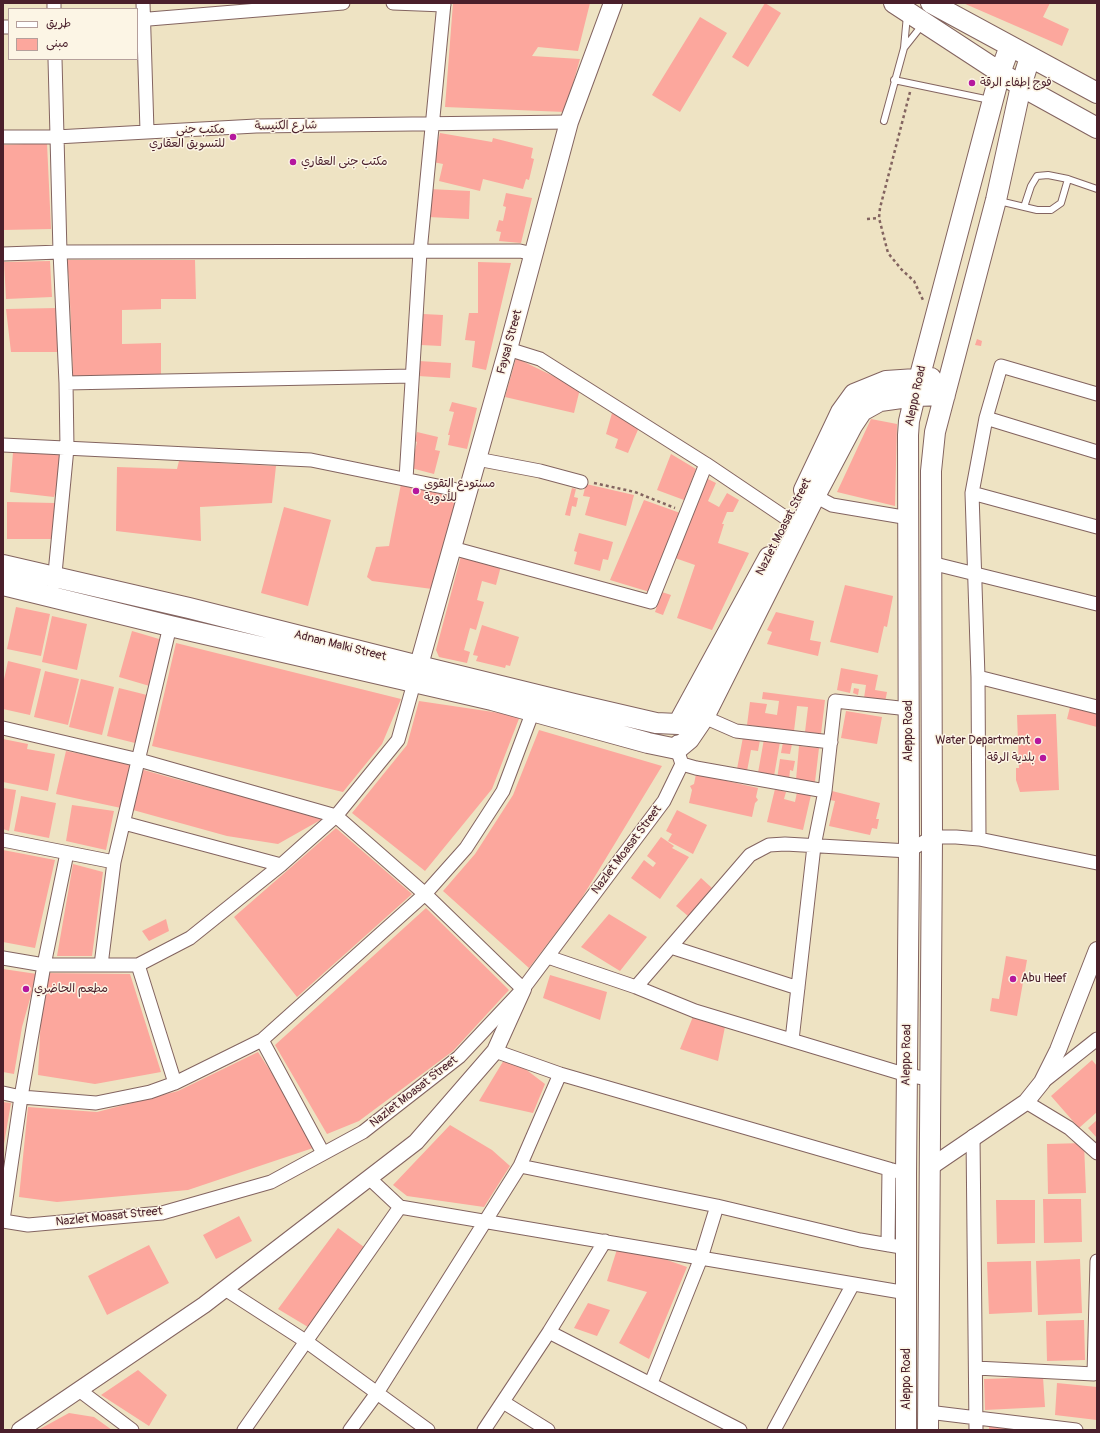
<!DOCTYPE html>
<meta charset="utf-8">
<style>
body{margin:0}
#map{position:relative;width:1100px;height:1433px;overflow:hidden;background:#eee3c3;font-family:Pangolin,"Playpen Sans Arabic",sans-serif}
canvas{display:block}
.frame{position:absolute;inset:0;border:4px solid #4a1f2b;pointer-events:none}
.legend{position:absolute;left:8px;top:8px;width:130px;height:52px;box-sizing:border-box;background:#fcf5e5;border:1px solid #b59f9b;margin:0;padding:5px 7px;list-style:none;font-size:12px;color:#4a1f2b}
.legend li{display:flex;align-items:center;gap:8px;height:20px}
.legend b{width:20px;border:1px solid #b59f9b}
</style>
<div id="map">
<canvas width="1100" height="1433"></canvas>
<div class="frame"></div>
<ul class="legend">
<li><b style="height:5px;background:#fff"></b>طريق</li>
<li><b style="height:11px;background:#fca79d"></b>مبنى</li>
</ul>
</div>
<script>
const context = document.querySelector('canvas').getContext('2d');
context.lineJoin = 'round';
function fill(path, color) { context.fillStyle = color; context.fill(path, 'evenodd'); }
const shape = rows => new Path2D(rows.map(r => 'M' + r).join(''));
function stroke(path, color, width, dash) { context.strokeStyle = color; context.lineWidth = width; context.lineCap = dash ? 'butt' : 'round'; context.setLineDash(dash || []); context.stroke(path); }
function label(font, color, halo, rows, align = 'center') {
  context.font = font + ' Pangolin,"Playpen Sans Arabic",sans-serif'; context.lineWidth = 3; context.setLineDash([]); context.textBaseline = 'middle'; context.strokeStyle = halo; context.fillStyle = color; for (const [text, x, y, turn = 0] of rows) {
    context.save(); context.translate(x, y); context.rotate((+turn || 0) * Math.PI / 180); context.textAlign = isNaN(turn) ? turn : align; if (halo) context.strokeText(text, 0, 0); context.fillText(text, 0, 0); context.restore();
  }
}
const building = shape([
 [453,3,590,3,578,51,538,47,532,56,580,59,565,112,445,107],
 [765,3,781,13,748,67,732,57],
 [963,3,1050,3,1043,17,1069,29,1062,46],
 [700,17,727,33,680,112,652,95],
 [440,133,492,142,493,138,533,148,531,158,534,159,529,180,526,179,523,189,483,179,480,191,439,181,443,164,433,162],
 [47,143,51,229,3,230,3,145],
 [429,189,470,191,469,219,428,217],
 [506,193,532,198,521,243,499,241,501,232,496,231,499,220,503,221,506,207,503,206],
 [66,260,195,260,196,299,161,299,161,309,122,310,122,344,161,343,161,375,73,376,69,278],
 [50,261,52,297,6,299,4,262],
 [478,262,511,263,486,370,472,367,475,341,465,340,469,313,478,313],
 [57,308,57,352,11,352,6,309],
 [423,314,443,315,441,346,421,345],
 [977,339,982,341,981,346,975,345],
 [516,358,580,389,574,413,505,397],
 [419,361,451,363,450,378,418,376],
 [452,402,477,408,467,449,448,445,450,435,448,435,454,412,449,411],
 [612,413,640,425,628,453,615,448,618,439,606,434],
 [871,419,897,424,895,506,837,492],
 [417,432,438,437,435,450,440,451,434,474,411,468,417,442,415,441],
 [13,452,66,453,54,497,10,492],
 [671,454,696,469,684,500,657,490],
 [179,461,276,466,272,503,200,507,201,541,116,531,117,467,177,469],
 [706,478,716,483,708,501,719,507,727,493,739,500,733,512,727,512,722,524,724,524,718,543,749,553,712,630,677,618,695,565,675,558],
 [401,484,458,498,432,589,372,581,367,577,376,547,389,546],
 [586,484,634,495,626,526,585,515,590,497,583,496],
 [572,488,576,489,574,497,578,498,576,507,572,506,570,516,565,515],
 [644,500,683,514,653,593,610,580],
 [7,502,55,503,54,539,7,539],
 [284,507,331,520,308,606,261,593],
 [579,533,613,542,608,560,603,559,600,571,574,564,577,552,574,551],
 [461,556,501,566,496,585,482,581,477,600,484,602,476,630,470,628,464,650,470,652,467,663,439,657,436,650],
 [845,585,893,596,887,627,884,626,878,653,830,642],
 [662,592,671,595,663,615,655,612],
 [16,607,50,614,41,656,7,649],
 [776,612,814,621,810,640,821,642,818,656,767,644,772,632,767,630],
 [52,616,87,624,77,670,42,662],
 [482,625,519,637,510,666,506,665,505,668,476,661,478,656,473,655],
 [132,631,166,641,153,687,119,677],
 [176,643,401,699,382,744,343,792,152,746],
 [8,661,41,669,30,715,3,709,3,684],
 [841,668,878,675,875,690,887,692,885,702,864,698,866,685,852,683,850,693,837,690],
 [45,671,79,679,68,725,34,717],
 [81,679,114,687,102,735,69,727],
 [119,688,151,696,139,744,107,736],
 [854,688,859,689,858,695,853,693],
 [763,692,825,700,821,734,805,732,808,707,797,706,794,731,747,725,750,702,767,704,765,713,777,715,779,701,762,699],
 [419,701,520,716,492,789,425,871,352,813,407,745],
 [1070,707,1097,714,1097,727,1067,719],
 [846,711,882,717,877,744,841,738],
 [1056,714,1059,790,1020,792,1016,780,1016,768,1019,768,1017,715],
 [539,730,662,766,580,901,529,968,443,891,475,854,513,795],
 [743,737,760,740,758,751,751,750,747,771,737,769],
 [3,739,28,744,27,749,55,754,48,791,3,782],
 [764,739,780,742,774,776,758,773],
 [783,742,792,744,790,754,781,753],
 [799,746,819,748,815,782,796,780],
 [66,751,138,765,121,808,56,794],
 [780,759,795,761,793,771,790,770,789,781,777,779],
 [137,768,172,778,324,818,278,844,227,836,133,810],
 [696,774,758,788,756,797,758,800,755,803,752,817,689,803,692,790,690,786,694,784],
 [3,788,16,790,9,831,3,829],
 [775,789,786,792,784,799,795,802,797,792,811,795,803,830,767,822],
 [832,791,880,803,876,819,879,819,877,829,872,828,870,835,829,826,835,801,830,800],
 [21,796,56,803,49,838,14,831],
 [72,805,114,811,106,850,66,841],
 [677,810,707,825,693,854,668,841,672,834,666,831],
 [336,828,412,894,297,997,234,917],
 [661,837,674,846,672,848,689,857,660,899,631,878,644,860,653,867,656,863,647,856],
 [3,850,55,860,35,948,3,942],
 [73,864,103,872,92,956,57,956],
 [701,878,712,888,688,916,676,906],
 [426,908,509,990,453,1051,359,1121,327,1134,275,1045],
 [609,914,647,937,620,971,581,947],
 [166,919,169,931,149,941,142,931],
 [1006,956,1027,960,1017,1016,990,1011,992,998,999,999],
 [3,969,37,974,22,1027,14,1074,3,1072],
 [43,973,130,974,161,1072,95,1084,38,1075],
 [550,975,607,992,600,1020,543,998],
 [694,1014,726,1022,718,1061,680,1049],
 [258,1052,319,1146,188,1190,57,1202,19,1197,28,1107,97,1112,178,1091],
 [507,1055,545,1084,533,1113,479,1101],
 [1092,1060,1097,1066,1097,1112,1079,1128,1051,1096],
 [3,1102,11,1103,4,1144,3,1144],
 [1097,1120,1097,1138,1088,1128],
 [450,1125,492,1150,510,1166,484,1207,407,1196,393,1185],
 [1084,1143,1086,1193,1048,1194,1047,1144],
 [1043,1199,1081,1199,1082,1242,1044,1243],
 [996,1200,1035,1200,1035,1243,997,1244],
 [239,1216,252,1241,216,1259,203,1235],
 [338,1228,364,1247,308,1327,278,1309],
 [619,1243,687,1267,649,1359,619,1343,647,1292,607,1281],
 [149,1245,169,1283,107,1315,88,1276],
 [1080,1259,1082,1313,1038,1315,1036,1261],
 [1031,1261,1032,1312,989,1314,987,1262],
 [588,1303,610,1310,597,1336,574,1328],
 [1084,1320,1085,1360,1047,1361,1046,1321],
 [138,1370,167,1395,149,1426,101,1395],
 [1043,1377,1045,1407,985,1410,984,1379],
 [1057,1383,1097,1387,1097,1420,1055,1415],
 [69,1413,94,1417,112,1430,38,1430],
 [989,1426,1018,1429,1018,1430,989,1430]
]);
const path = shape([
 [910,92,880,208,879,218,888,253,902,270,914,281,923,300],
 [867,219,879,218],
 [594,483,635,492,675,508]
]);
const service = shape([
 [904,48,923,24],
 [894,80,990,100],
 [884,121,904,48,907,15],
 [999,201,1037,210,1051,210,1061,203,1068,179],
 [1024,207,1031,186,1037,176,1048,175,1068,179,1097,189]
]);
const minor = shape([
 [54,3,54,9],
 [143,3,147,131],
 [393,3,444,5],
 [137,20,343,3],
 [3,27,9,27],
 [3,137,56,137,256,126,569,122],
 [3,254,60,252,520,251,533,254],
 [508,349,540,359,706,464,789,520],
 [66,383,412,376],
 [986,418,1097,452],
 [3,445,311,460,467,492],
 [477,459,540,471,581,482],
 [406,479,420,252,444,3],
 [972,493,1097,527],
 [815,496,832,505,909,518],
 [452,548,651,602,706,464],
 [931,563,1097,604],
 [54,584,67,448,66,383,60,252,55,59],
 [978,677,1097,707],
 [704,717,736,731,831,742],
 [3,728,139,760,336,816,425,894,523,989],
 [682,764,696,768,825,791],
 [124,823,281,865],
 [979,839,978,677,972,493,986,418,1001,366,1097,394],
 [3,840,114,862],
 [671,947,798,988],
 [548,957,636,987,695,1011,907,1075,929,1079],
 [3,958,44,965,138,965,190,938,281,865,336,816,398,740,414,683],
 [101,965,114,862,170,626],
 [138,965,175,1083],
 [636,987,750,855,769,845,785,844,909,851,932,837,956,837,979,839,1097,863],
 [262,1040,323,1153],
 [792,1040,814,846,825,791,835,701,909,709],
 [495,1051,560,1074,906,1174],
 [1044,1081,1097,1039],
 [3,1093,21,1097,96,1103,150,1092,175,1083,262,1040,425,894,466,848,503,791,533,711],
 [1026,1102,1069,1128,1097,1153],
 [973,1136,976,1430],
 [520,1166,717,1206,860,1240,907,1248],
 [369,1178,400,1207,907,1293],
 [3,1220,21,1097,44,965,67,853],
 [3,1221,28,1225,162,1213,271,1182,363,1132,459,1057,523,989,664,801,682,764,677,749,677,742],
 [888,1245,889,1169],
 [225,1289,307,1342,428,1430],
 [549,1332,740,1430],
 [976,1368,1094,1374,1097,1261],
 [651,1383,701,1258,717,1206],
 [79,1390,132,1430],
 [503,1402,548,1430],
 [928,1412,1076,1430],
 [244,1430,400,1207],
 [350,1430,377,1393,520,1166,560,1074],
 [484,1430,549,1332,605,1241],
 [774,1430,853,1284]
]);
const tertiary = shape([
 [929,1168,1026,1102,1042,1082,1058,1050,1097,950],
 [20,1430,204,1305,416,1142,495,1051,523,989]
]);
const secondary = shape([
 [415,679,508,349,569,122,613,3]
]);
const primary = shape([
 [894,3,1021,86,1097,128],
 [931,3,1097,93],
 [804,490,841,412,854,394,886,381,931,378],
 [3,565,189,608,419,666,574,704,656,723,678,724,769,557],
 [3,585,170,626,492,700,648,743,677,749,689,739,704,717,815,496,852,426,862,411,880,401,915,396,945,395],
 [906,1430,906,1174,909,851,908,435,909,421,919,379,1000,73,1010,46],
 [928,1430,932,837,931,471,935,432,996,200,1021,86,1030,57]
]);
const markers = [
 [972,83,4,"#b5179e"],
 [233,137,4,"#b5179e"],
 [293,162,4,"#b5179e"],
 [416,491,4,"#b5179e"],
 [1038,741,4,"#b5179e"],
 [1043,758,4,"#b5179e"],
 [1013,979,4,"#b5179e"],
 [26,989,4,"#b5179e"]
];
const poiNames = [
 ["فوج إطفاء الرقة",980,83],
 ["مكتب جنى",225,130,"right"],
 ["للتسويق العقاري",225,144,"right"],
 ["مكتب جنى العقاري",301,162],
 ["مستودع التقوى",424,484],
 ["للأدوية",424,498],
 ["Water Department",1030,741,"right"],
 ["بلدية الرقة",1035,758,"right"],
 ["Abu Heef",1021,979],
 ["مطعم الحاضري",34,989]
];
const streetNames = [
 ["شارع الكنيسة",286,126,-1],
 ["Faysal Street",510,342,-75],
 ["Aleppo Road",916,396,-78],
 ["Nazlet Moasat Street",784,527,-63],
 ["Adnan Malki Street",340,646,14],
 ["Aleppo Road",909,731,-90],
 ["Nazlet Moasat Street",627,850,-53],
 ["Aleppo Road",907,1055,-89],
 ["Nazlet Moasat Street",414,1092,-38],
 ["Nazlet Moasat Street",109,1217,-6],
 ["Aleppo Road",907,1379,-90]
];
fill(building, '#fca79d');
stroke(service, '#836460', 8);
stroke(minor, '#836460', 15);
stroke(tertiary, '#836460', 18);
stroke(secondary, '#836460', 20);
stroke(primary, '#836460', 22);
stroke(path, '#836460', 2.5, [3, 3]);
stroke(service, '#fff', 6);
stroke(minor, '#fff', 13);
stroke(tertiary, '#fff', 16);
stroke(secondary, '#fff', 18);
stroke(primary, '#fff', 20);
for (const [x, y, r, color] of markers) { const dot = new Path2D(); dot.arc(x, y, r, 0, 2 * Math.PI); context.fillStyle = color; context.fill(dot); stroke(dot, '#fcf5e5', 1.5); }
label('12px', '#4a1f2b', '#fcf5e5', poiNames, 'left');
label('12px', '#4a1f2b', '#fcf5e5', streetNames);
</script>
